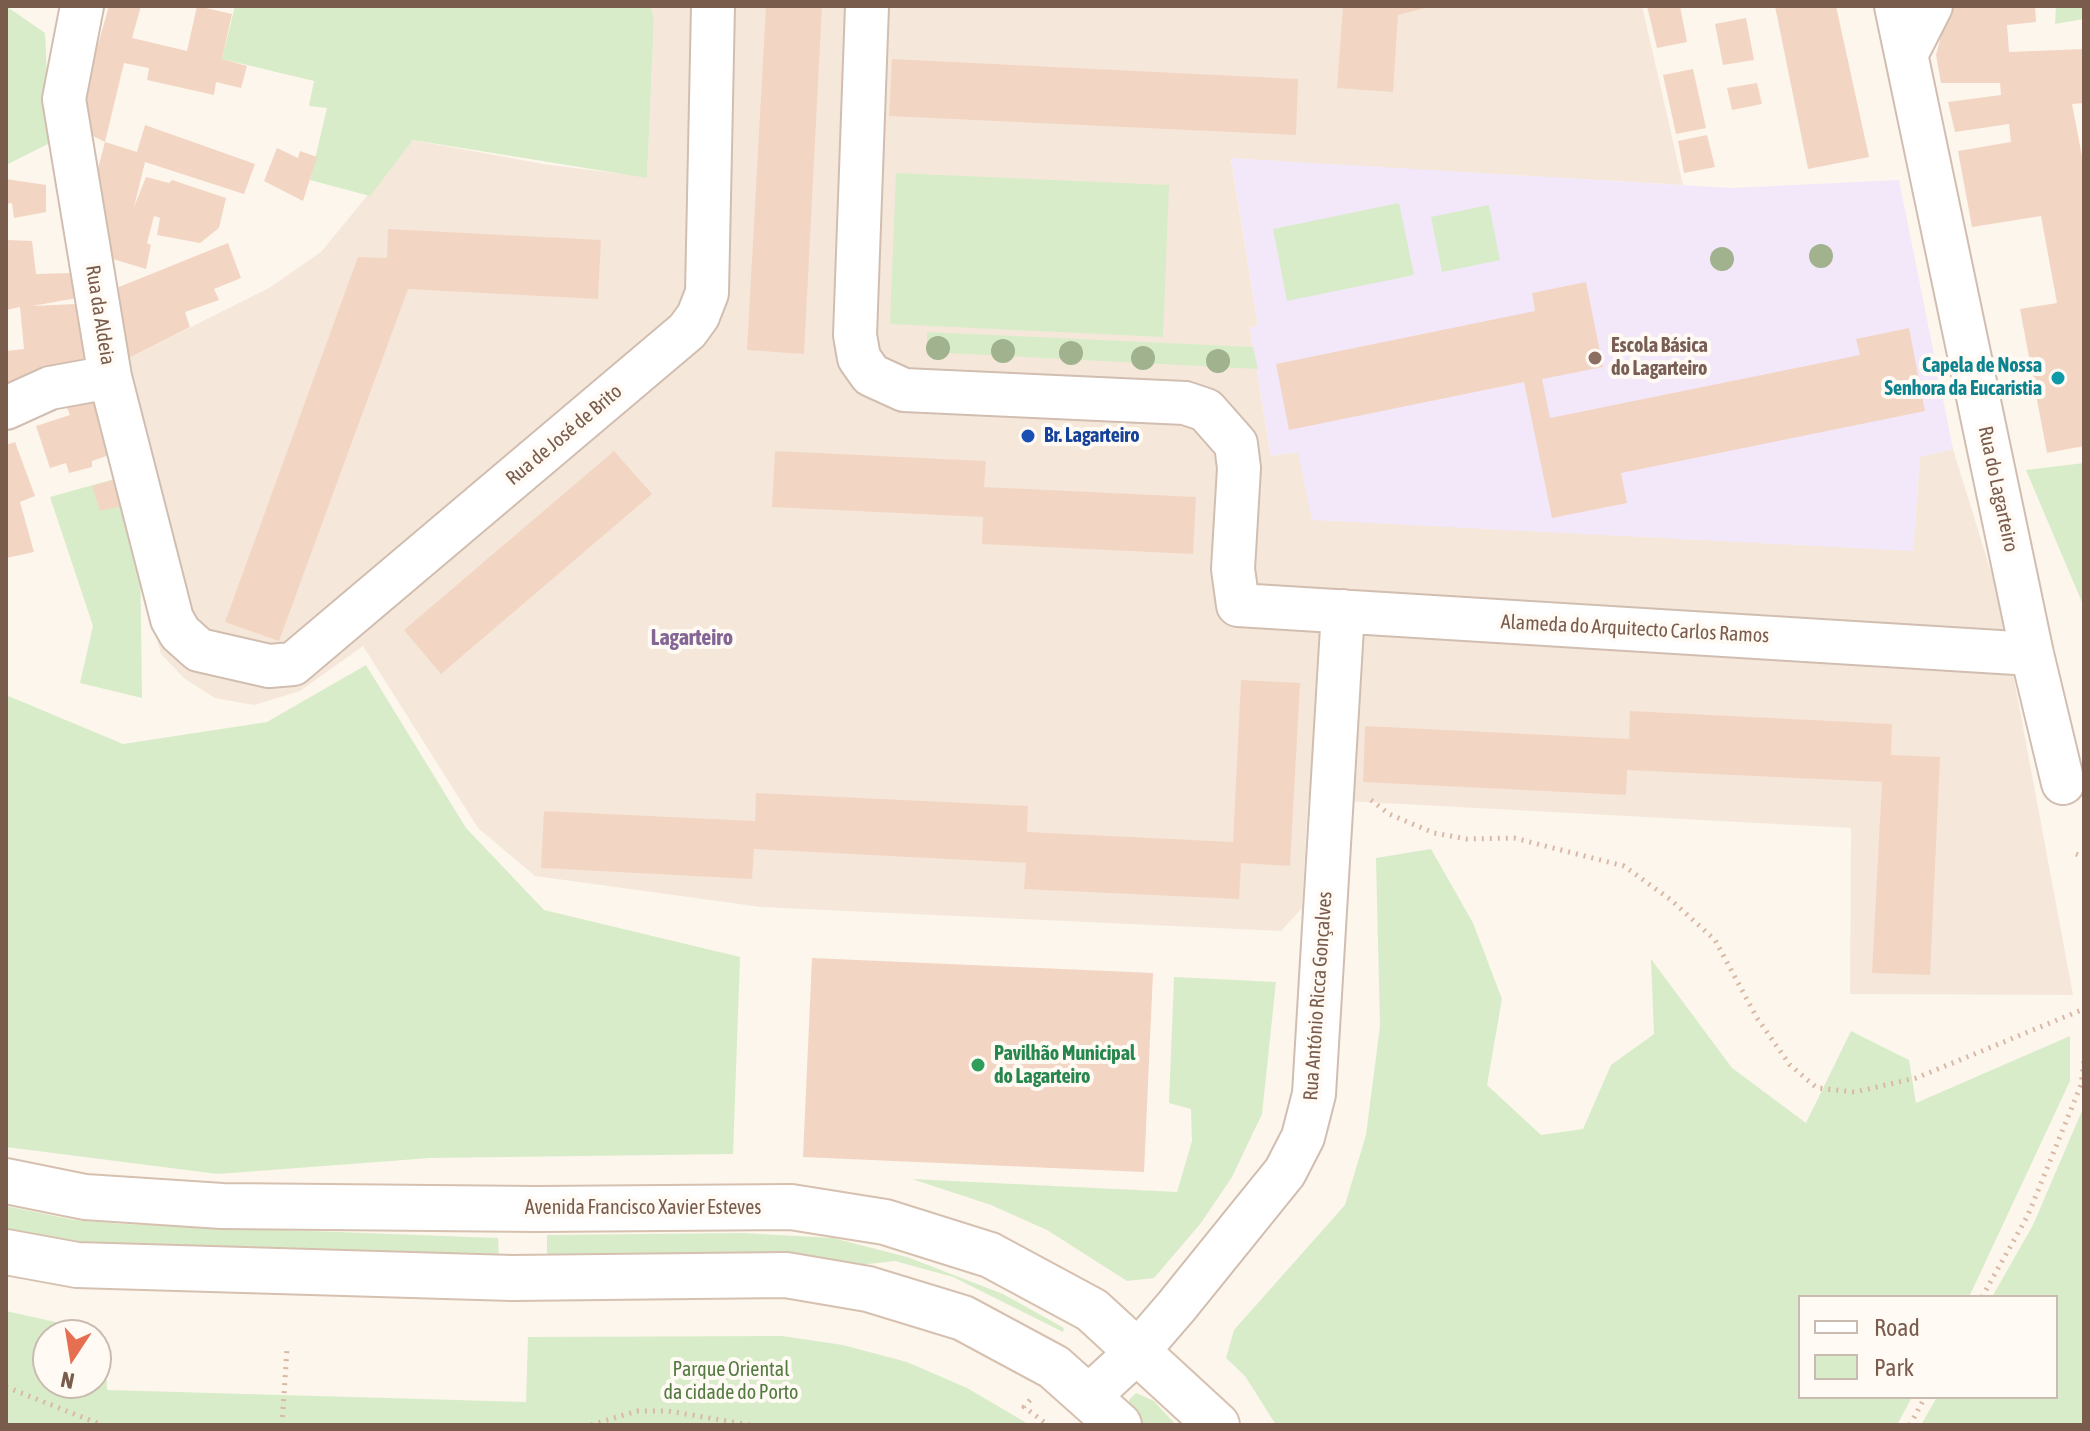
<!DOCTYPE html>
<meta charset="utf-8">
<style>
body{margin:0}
#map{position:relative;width:2090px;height:1431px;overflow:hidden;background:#fdf6ec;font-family:"Asap Condensed",sans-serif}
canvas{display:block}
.frame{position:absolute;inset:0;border:8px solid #7a5c4d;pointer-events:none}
.legend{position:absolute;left:1798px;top:1295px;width:260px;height:104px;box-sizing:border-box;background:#fffaf3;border:2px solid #cabbb1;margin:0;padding:10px 14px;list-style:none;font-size:24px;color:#7a5c4d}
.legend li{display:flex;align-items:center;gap:16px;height:40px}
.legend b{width:40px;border:2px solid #cabbb1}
.north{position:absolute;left:32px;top:1319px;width:80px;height:80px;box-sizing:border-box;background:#fffaf3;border:2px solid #cabbb1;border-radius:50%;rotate:192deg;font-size:22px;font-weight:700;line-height:32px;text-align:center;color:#7a5c4d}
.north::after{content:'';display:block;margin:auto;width:28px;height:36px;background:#e76f51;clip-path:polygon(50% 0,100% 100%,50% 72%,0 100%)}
</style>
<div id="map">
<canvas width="2090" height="1431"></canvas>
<div class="frame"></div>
<ul class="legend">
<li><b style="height:10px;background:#fff"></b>Road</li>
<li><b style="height:22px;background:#d8ecc9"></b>Park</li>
</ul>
<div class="north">N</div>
</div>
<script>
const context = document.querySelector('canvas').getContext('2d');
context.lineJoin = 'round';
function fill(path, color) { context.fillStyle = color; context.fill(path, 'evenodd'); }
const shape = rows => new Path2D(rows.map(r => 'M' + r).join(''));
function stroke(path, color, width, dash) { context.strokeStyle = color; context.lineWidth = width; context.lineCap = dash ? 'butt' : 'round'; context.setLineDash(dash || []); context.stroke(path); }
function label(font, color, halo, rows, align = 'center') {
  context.font = font + ' "Asap Condensed",sans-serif'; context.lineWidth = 8; context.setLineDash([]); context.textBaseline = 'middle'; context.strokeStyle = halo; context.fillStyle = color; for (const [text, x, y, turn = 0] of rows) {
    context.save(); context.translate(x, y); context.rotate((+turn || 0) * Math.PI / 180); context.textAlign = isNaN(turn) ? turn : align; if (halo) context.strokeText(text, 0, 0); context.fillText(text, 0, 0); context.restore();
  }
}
const residential = shape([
 [651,6,1642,6,1683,185,1231,159,1258,326,1250,328,1271,456,1298,452,1913,550,1920,457,1953,449,1999,598,2073,995,1850,994,1851,828,1308,799,1302,908,1281,931,761,907,535,876,478,828,363,646,300,691,254,705,215,698,185,679,161,654,152,620,123,361,269,288,321,252,413,140,543,164,647,177,654,20]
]);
const education = shape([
 [1231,158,1731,188,1899,180,1953,449,1920,457,1913,551,1312,520,1298,452,1271,456,1250,328,1258,325]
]);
const green = shape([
 [6,6,45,33,50,143,6,165],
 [235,6,651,6,654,20,647,178,413,140,370,196,310,180,327,108,309,106,314,81,222,59],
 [2056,6,2084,6,2084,19,2055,24],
 [896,173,1169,185,1163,337,890,324],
 [1399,203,1414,275,1287,301,1273,229],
 [1489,205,1500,260,1442,272,1431,217],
 [927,332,1253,347,1258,369,927,352],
 [2084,463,2084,607,2026,470],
 [118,478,140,549,142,698,80,683,93,626,50,497],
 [366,665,466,828,544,910,740,957,733,1154,430,1158,218,1174,6,1147,6,695,123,744,267,722],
 [1431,849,1473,923,1502,999,1487,1085,1541,1135,1583,1129,1611,1065,1654,1034,1651,959,1732,1068,1806,1123,1851,1031,1909,1060,1916,1103,2070,1036,2070,1081,1969,1297,1800,1297,1800,1397,1912,1397,1897,1425,1276,1425,1245,1376,1226,1358,1234,1330,1345,1205,1366,1135,1380,1026,1376,858],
 [1174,977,1276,982,1262,1114,1232,1177,1201,1223,1154,1278,1127,1281,1047,1230,991,1205,912,1179,1177,1192,1192,1141,1191,1109,1169,1103],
 [2084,1106,2084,1425,1921,1425,1937,1397,2056,1397,2056,1297,1992,1297,2033,1225],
 [6,1206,74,1220,125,1224,498,1238,499,1259,95,1247,6,1231],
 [743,1233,833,1238,907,1257,1003,1294,1064,1328,1063,1332,953,1277,895,1261,841,1267,547,1259,547,1235],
 [6,1311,82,1328,94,1335,48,1335,48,1383,96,1383,97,1337,106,1353,107,1390,526,1402,528,1337,782,1336,843,1345,907,1362,967,1388,1030,1425,6,1425],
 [1136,1393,1154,1401,1176,1425,1145,1425,1131,1409,1129,1400]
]);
const building = shape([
 [109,6,141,6,132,38,187,51,197,6,232,14,222,59,247,66,241,88,216,82,214,95,147,80,149,68,124,63,105,142,91,135,80,108],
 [766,6,822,6,804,354,747,350],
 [1343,6,1433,6,1398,15,1393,92,1337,88],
 [1647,6,1680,6,1687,42,1657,48],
 [1775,6,1836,6,1869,157,1808,169],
 [1949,6,2035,6,2036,22,2007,25,2009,52,2084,49,2084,103,2072,104,2084,167,2084,446,2047,453,2020,309,2057,303,2041,216,1972,227,1958,151,2011,142,2009,124,1955,132,1948,102,2001,95,2000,83,1941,83,1936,55],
 [1746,18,1754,60,1723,65,1715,24],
 [892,59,1298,79,1296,135,889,116],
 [1693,69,1706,128,1676,134,1663,75],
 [1757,83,1762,104,1732,110,1727,88],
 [145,125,255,164,244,194,145,162,134,207,146,177,169,183,172,180,226,198,219,228,200,243,157,235,160,218,154,216,147,243,151,245,146,269,103,256,91,195,105,142,137,152],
 [1707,135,1715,167,1684,173,1678,141],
 [277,148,298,158,300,151,317,157,303,201,264,181],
 [6,179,46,185,46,212,14,218,12,203,6,204],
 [388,229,601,240,598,299,408,289,279,641,225,622,358,257,387,258],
 [6,240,32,241,36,274,72,273,77,298,32,306,77,304,90,368,6,383,6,351,24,349,20,307,6,310],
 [228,243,241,278,214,289,219,300,185,312,190,327,123,361,109,291],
 [1586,282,1603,367,1542,379,1550,418,1860,355,1856,339,1909,328,1925,411,1621,473,1627,503,1552,518,1524,382,1289,430,1276,364,1535,311,1532,293],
 [96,388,115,453,92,461,92,467,69,473,66,463,50,468,36,426,70,415,63,398],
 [15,442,35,496,20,502,34,552,6,558,6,445],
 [614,451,652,494,441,674,404,630],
 [775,451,986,461,984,487,1196,497,1193,554,982,544,983,517,772,507],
 [113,480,121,506,100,511,92,486],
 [1241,680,1300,683,1290,866,1241,863,1239,899,1024,889,1026,863,754,849,752,879,541,868,544,811,755,821,756,793,1028,806,1027,832,1233,842],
 [1630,711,1892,724,1891,755,1940,757,1930,975,1872,973,1882,782,1627,770,1626,795,1363,782,1365,726,1629,739],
 [812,958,1153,973,1144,1172,803,1157]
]);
const path = shape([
 [1371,800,1389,814,1434,833,1467,839,1514,838,1624,866,1671,900,1715,940,1757,1018,1790,1065,1817,1088,1855,1092,1916,1078,2084,1009],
 [2076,854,2084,857],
 [1982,1297,2028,1215,2081,1085,2084,1061],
 [6,1387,102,1425],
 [1030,1400,1024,1407,1048,1425],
 [282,1425,287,1349],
 [591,1425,637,1411,668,1411,750,1425],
 [1910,1425,1925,1397]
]);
const street = shape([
 [82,6,64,99,110,377,172,619,180,633,199,650,269,666,293,664,687,331,698,316,707,293,713,6],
 [867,6,855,335,859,358,871,375,904,390,1185,403,1206,410,1236,444,1239,468,1233,569,1238,605,2032,654],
 [1896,6,2032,654,2063,783],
 [1907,53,1931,6],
 [6,408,50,388,110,377],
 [1089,1396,1138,1351,1176,1307,1285,1172,1303,1137,1314,1094,1343,611]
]);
const secondary = shape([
 [6,1181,85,1197,222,1206,537,1209,791,1207,885,1222,990,1255,1092,1310,1217,1425],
 [6,1252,77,1265,512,1278,786,1275,868,1289,963,1318,1054,1367,1119,1425]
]);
const trees = [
 [1821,256],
 [1722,259],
 [938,348],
 [1003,351],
 [1071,353],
 [1143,358],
 [1218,361]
];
const markers = [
 [1595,358,8,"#8d6e63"],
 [2058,378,8,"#0f9aa8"],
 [1028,436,8,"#1a4fb4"],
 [978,1065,8,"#2e9e5b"]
];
const streetNames = [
 ["Rua da Aldeia",100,315,81],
 ["Rua de José de Brito",564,435,-40],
 ["Rua do Lagarteiro",1998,489,78],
 ["Alameda do Arquitecto Carlos Ramos",1635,629,3],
 ["Rua António Ricca Gonçalves",1318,996,-86],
 ["Avenida Francisco Xavier Esteves",643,1208]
];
const educationNames = [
 ["Escola Básica",1611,346],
 ["do Lagarteiro",1611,369]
];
const cultureNames = [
 ["Capela de Nossa",2042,366],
 ["Senhora da Eucaristia",2042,389]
];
const transitNames = [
 ["Br. Lagarteiro",1044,436]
];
const leisureNames = [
 ["Pavilhão Municipal",994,1054],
 ["do Lagarteiro",994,1077]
];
const parkNames = [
 ["Parque Oriental",731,1370],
 ["da cidade do Porto",731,1393]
];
const neighbourhoodNames = [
 ["Lagarteiro",692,638]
];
fill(residential, '#f5e8da');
fill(education, '#f3e8fa');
fill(green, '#d8ecc9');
fill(building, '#f3d5c3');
stroke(street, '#d1beb0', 46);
stroke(secondary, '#d6c0b0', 48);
stroke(path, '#d9b8a5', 5, [2, 6]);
stroke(street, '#fff', 42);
stroke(secondary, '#fff', 44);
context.fillStyle = '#a0b28e';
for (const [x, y] of trees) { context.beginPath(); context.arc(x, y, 12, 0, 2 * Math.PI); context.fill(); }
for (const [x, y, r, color] of markers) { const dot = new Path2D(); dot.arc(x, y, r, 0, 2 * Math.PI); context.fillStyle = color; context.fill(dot); stroke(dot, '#fffaf3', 3); }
label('20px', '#7a5c4d', '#fffaf3', streetNames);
label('bold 20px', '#785e54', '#fffaf3', educationNames, 'left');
label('bold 20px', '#0d838f', '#fffaf3', cultureNames, 'right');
label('bold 20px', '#164399', '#fffaf3', transitNames, 'left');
label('bold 20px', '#27864d', '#fffaf3', leisureNames, 'left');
label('20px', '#537a41', '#fffaf3', parkNames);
label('bold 22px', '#846695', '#fffaf3', neighbourhoodNames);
</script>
